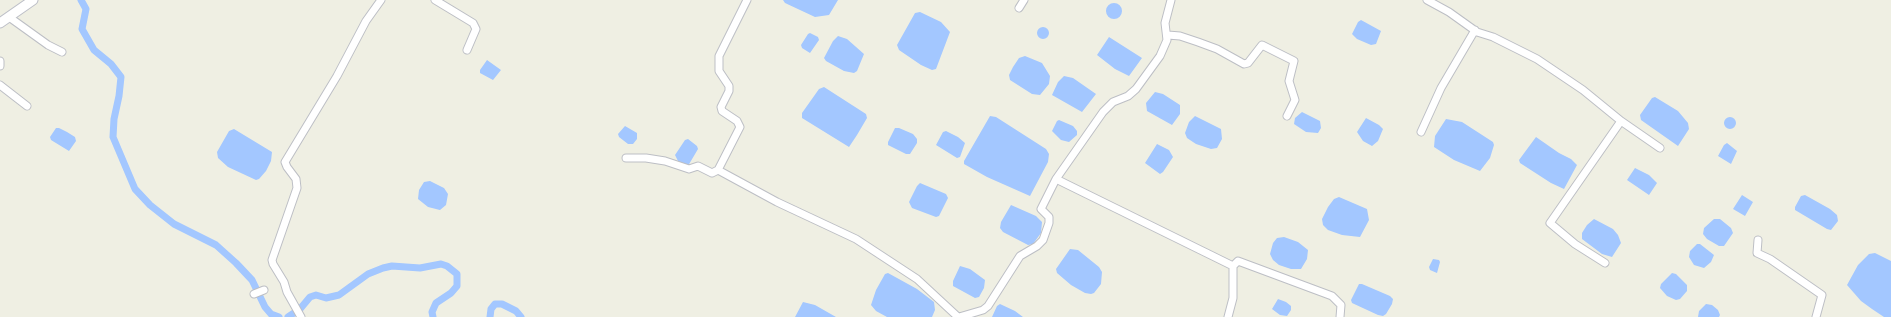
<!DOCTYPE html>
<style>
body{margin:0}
canvas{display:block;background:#efefe3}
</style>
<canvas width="1891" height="317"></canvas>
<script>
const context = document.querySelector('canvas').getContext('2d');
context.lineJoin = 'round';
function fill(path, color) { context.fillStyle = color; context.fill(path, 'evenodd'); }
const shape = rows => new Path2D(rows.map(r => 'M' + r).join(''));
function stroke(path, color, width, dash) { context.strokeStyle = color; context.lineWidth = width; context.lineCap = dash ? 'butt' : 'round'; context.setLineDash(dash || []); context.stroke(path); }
const water = shape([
 [783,0,838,0,829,15,815,17,785,3],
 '1106 11a8 8 0 1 1 16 0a8 8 0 1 1-16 0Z',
 [920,12,941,22,950,32,936,69,932,70,921,65,899,50,897,45,915,13],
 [1361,20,1381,31,1376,44,1371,45,1357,39,1352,34,1358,22],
 '1037 33a6 6 0 1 1 12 0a6 6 0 1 1-12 0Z',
 [810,33,818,37,819,40,810,53,802,48,801,45,808,34],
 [838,36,847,39,864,54,857,71,854,73,844,71,826,61,824,58,833,41],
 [1109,37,1142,58,1129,76,1115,69,1097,55],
 [1025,56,1042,63,1050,76,1049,84,1040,95,1032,94,1010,80,1009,75,1013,67,1019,58],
 [487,60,501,70,493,80,480,73,480,70],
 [1064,76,1073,78,1096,94,1082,112,1052,95,1058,82],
 [824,87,866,114,867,118,857,135,849,147,802,118,802,113,819,89],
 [1155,92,1163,94,1180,105,1180,114,1172,125,1147,111,1146,103],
 [1655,97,1678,111,1688,123,1689,129,1678,146,1641,120,1640,115,1652,98],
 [1302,112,1320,121,1321,128,1318,133,1306,132,1294,124,1295,118],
 [990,116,996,117,1046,149,1049,154,1048,162,1030,196,987,177,964,164,964,161],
 [1195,116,1221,129,1222,139,1217,148,1211,149,1196,144,1187,138,1185,133,1189,122],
 '1724 123a6 6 0 1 1 12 0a6 6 0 1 1-12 0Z',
 [1366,118,1379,125,1383,129,1378,141,1372,146,1363,141,1357,132],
 [1446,119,1462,122,1493,142,1494,145,1490,158,1480,171,1454,160,1434,147,1435,136],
 [1059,120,1073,126,1077,131,1077,135,1069,142,1061,140,1052,131,1057,121],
 [625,126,637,133,637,139,633,144,628,144,619,137,618,134],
 [56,128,59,128,67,132,75,137,76,141,69,151,51,140,50,137],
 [895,128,899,128,913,134,917,139,917,143,910,154,906,154,888,145,888,142],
 [234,129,272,152,271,161,266,171,259,179,256,180,228,167,218,158,217,152,229,131],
 [946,131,958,137,965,143,960,157,957,158,936,145,943,132],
 [1536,137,1559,153,1571,159,1577,165,1564,189,1551,183,1520,163,1519,160],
 [688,139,697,146,698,149,688,166,678,161,675,155,685,140],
 [1727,143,1737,151,1731,164,1718,156,1724,145],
 [1157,144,1169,150,1173,157,1163,172,1160,174,1145,163],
 [1635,168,1649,175,1657,183,1649,195,1627,180],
 [430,181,444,188,448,194,446,205,440,210,428,207,418,199,419,190,424,182],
 [920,183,946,194,948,198,939,216,936,217,912,208,909,202,917,186],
 [1742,195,1753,202,1745,216,1733,209],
 [1805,195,1830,209,1837,215,1838,221,1831,230,1827,229,1795,210,1795,207,1801,196],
 [1339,197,1367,209,1369,220,1360,237,1342,235,1328,230,1323,225,1322,219,1328,207,1334,199],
 [1011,205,1036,216,1042,222,1041,233,1033,244,1028,245,1003,232,1000,228,1001,222],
 [1594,219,1613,229,1618,235,1621,243,1612,257,1602,254,1582,239,1582,233,1587,225],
 [1714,219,1720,219,1731,228,1733,233,1724,246,1719,246,1707,239,1703,234,1704,228],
 [1284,237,1298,242,1308,250,1307,259,1301,269,1291,269,1279,265,1273,260,1270,254,1273,243,1277,238],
 [1697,244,1700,244,1714,255,1711,262,1704,268,1694,265,1689,257,1690,251],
 [1070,249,1078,250,1099,267,1102,272,1101,284,1094,293,1091,294,1085,293,1071,285,1057,273,1056,269],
 [1875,253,1891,261,1891,317,1884,317,1872,309,1861,301,1847,285,1858,265,1869,254],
 [1433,259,1439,260,1440,262,1437,273,1430,270,1429,267],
 [960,266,970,269,985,280,984,288,979,297,975,298,953,286,953,281],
 [888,273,917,289,934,302,935,310,932,317,887,317,876,311,871,305,876,290,885,274],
 [1672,273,1676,274,1687,285,1687,291,1680,299,1676,300,1667,296,1660,288,1661,284],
 [1359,284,1362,284,1390,296,1393,299,1392,304,1386,314,1383,316,1378,315,1352,303,1351,300],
 [1278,299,1286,302,1291,306,1291,310,1287,316,1280,315,1272,309],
 [803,302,815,305,836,317,795,317],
 [1000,304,1015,311,1023,317,992,317,997,306],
 [1706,304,1712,305,1718,310,1720,315,1719,317,1698,317,1699,311]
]);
const canal = shape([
 [81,0,86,9,82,29,94,50,111,64,121,77,119,96,114,119,113,137,135,189,150,205,174,224,216,245,236,263,252,280,265,307,271,314,279,317],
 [288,317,300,309,310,297,316,295,326,298,339,295,368,274,383,268,392,266,420,268,441,264,447,266,457,274,457,286,451,293,436,303,432,312,433,317],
 [490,317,491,309,495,304,502,304,516,311,521,317]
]);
const street = shape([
 [435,0,473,23,476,29,467,50],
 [747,0,719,56,719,71,729,86,729,91,721,107,722,111,737,121,740,127,718,170,777,202,856,239,917,279,958,317],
 [1427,0,1449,12,1477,32,1493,37,1537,59,1583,90,1621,121,1660,148],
 [1019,8,1024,0],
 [9,17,48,45,62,52],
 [1168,35,1180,36,1198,42,1217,49,1244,64,1248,63,1262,45,1294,61,1289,81,1295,100,1287,116],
 [0,61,0,66],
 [0,85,27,106],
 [1421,132,1441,88,1475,30],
 [626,158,646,158,665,161,689,169,698,166,712,173,718,170],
 [1056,179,1233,266],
 [1758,240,1757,253,1770,259,1822,295,1816,317],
 [1605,263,1575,244,1550,223,1621,121],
 [254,294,264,290],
 [301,317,287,292,284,282,273,264,272,260,297,188,296,179,287,167,285,162,337,76,366,21,381,0],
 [959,317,983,310,988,306,1020,256,1037,246,1043,240,1049,223,1049,217,1041,209,1056,179,1103,112,1113,102,1128,96,1136,89,1160,56,1167,40,1165,23,1171,0],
 [1228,317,1233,298,1233,266,1238,261,1332,296,1341,305,1340,317]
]);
const secondary = shape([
 [0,23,33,0]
]);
fill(water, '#a3c7ff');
stroke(canal, '#a3c7ff', 7);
stroke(street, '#bdbfc5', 9);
stroke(secondary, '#bec0c8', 11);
stroke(street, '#fff', 7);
stroke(secondary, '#fff', 9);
</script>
